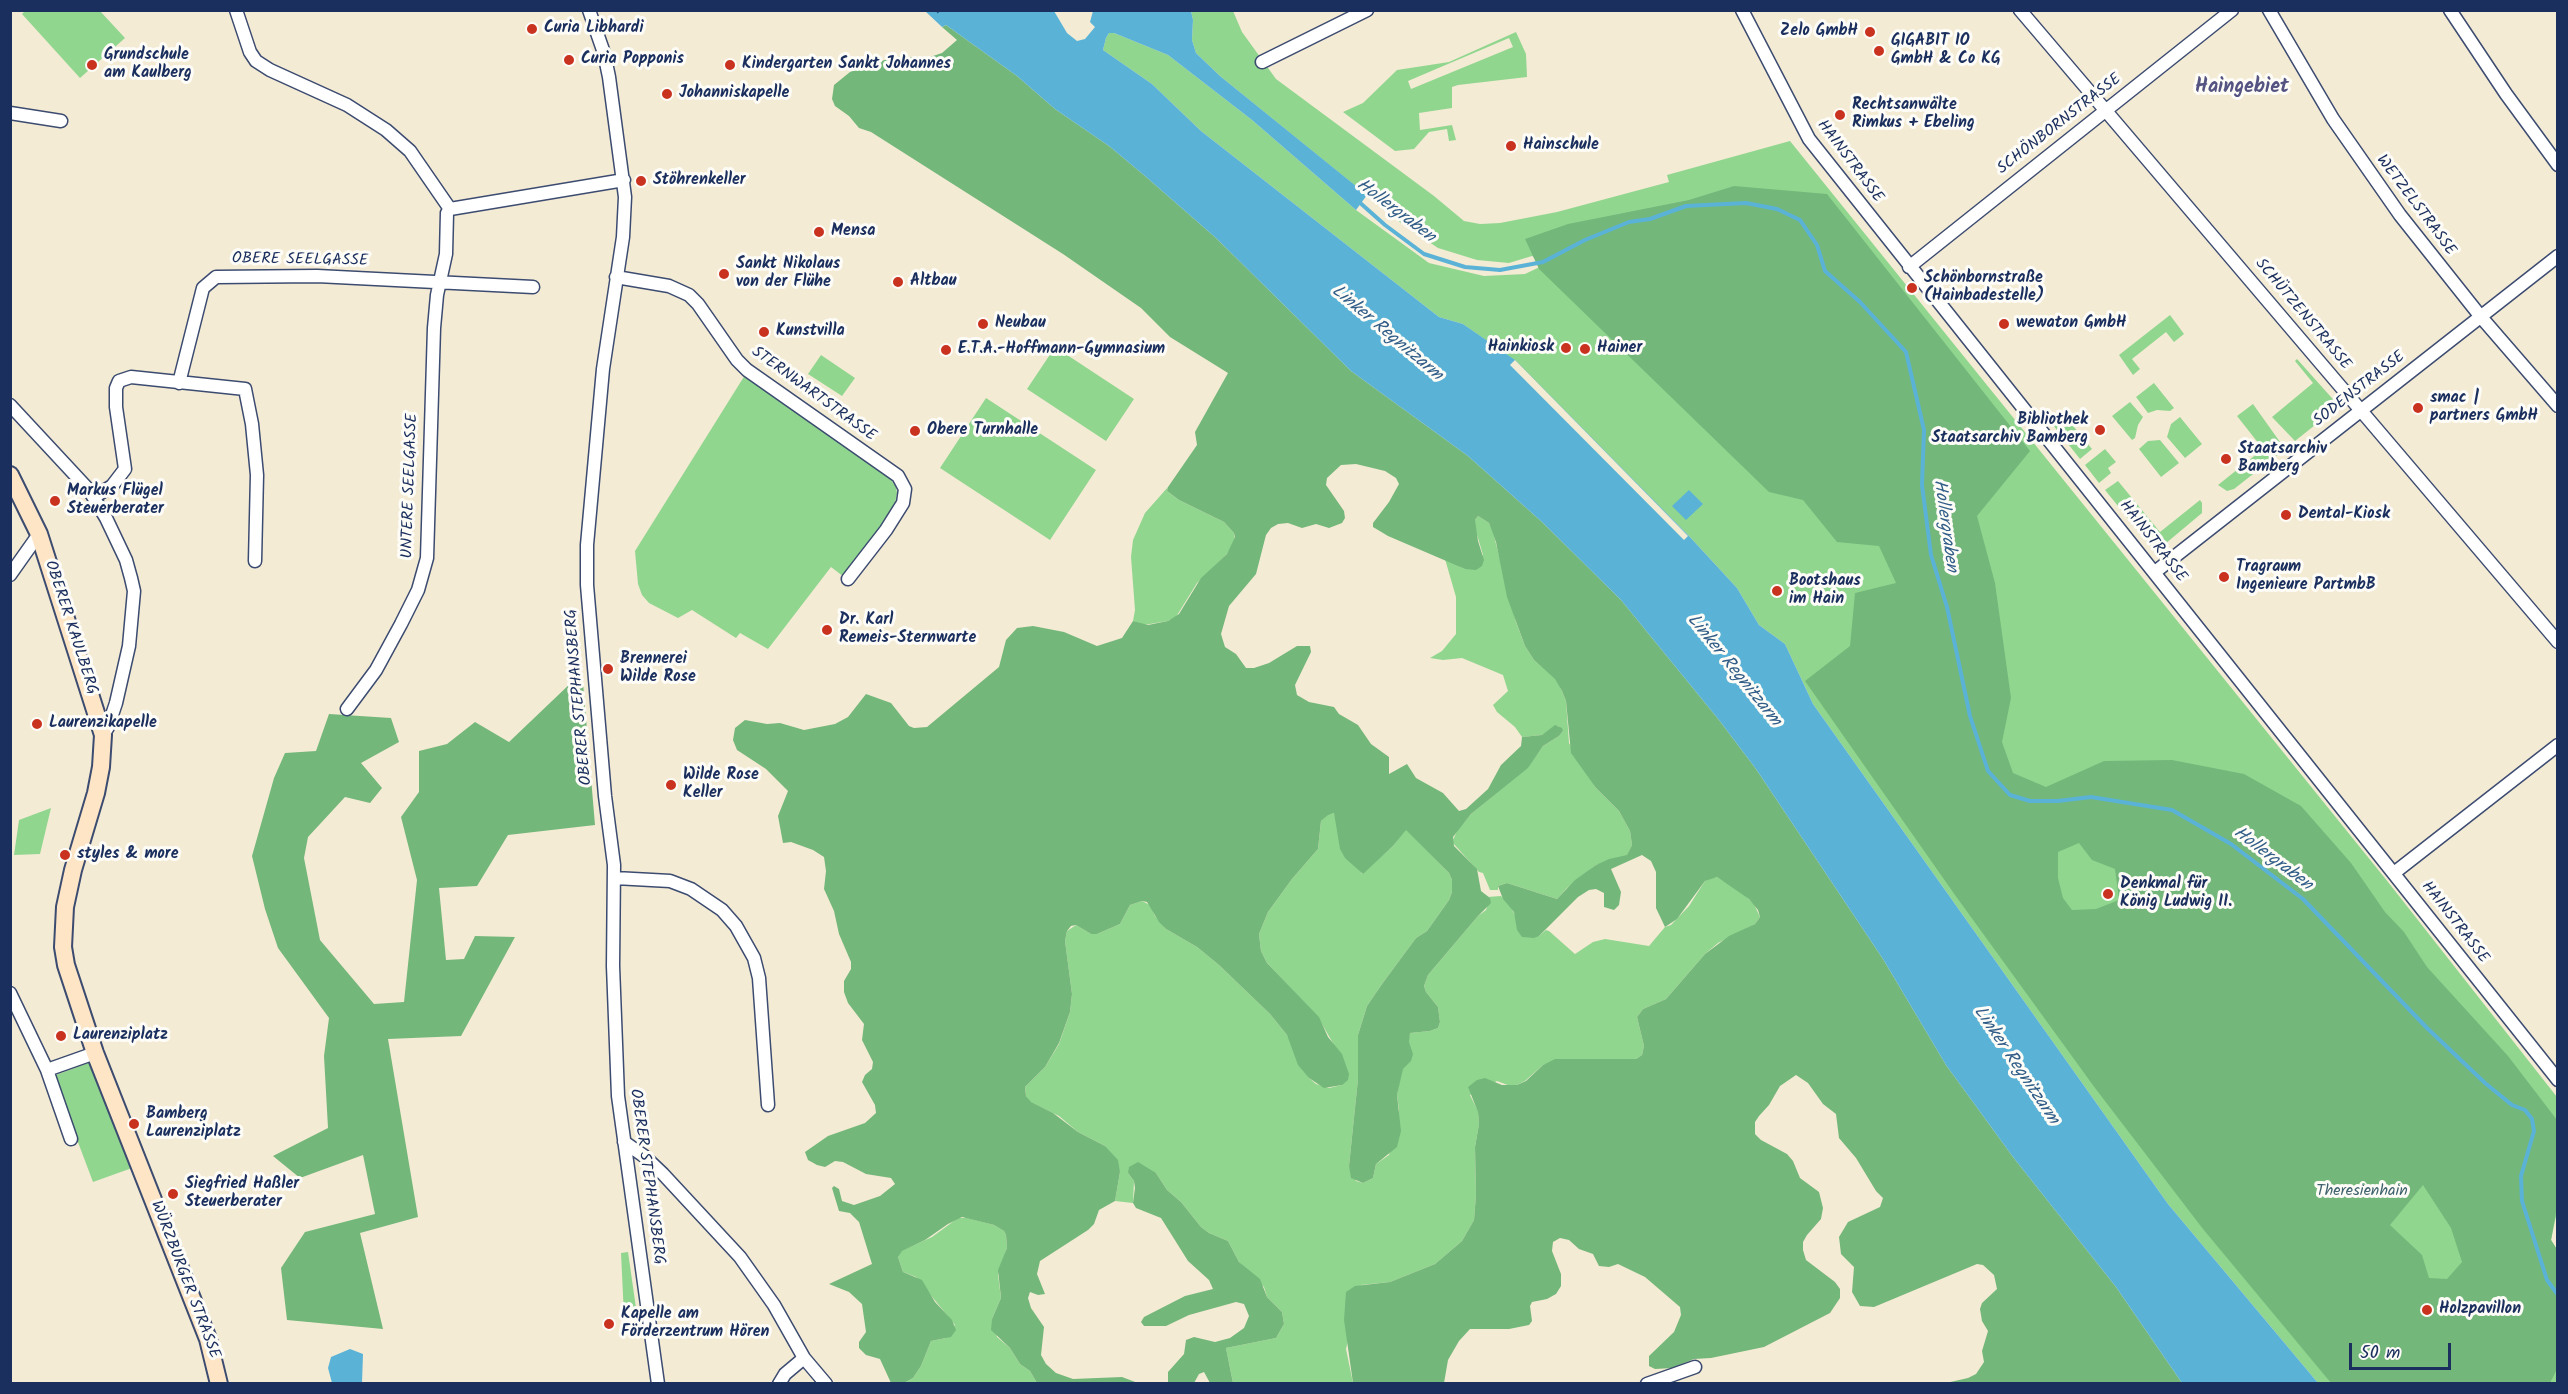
<!DOCTYPE html>
<meta charset="utf-8">
<style>
body{margin:0}
#map{position:relative;width:2568px;height:1394px;overflow:hidden;background:#f4ebd5;font-family:Kalam,sans-serif}
canvas{display:block}
.frame{position:absolute;inset:0;border:12px solid #1b2f5e;pointer-events:none}
.scale{position:absolute;left:2349px;top:1343px;width:102px;height:27px;box-sizing:border-box;border:3px solid #1b2f5e;border-top:0;padding-left:8px;font-size:18px;line-height:21px;white-space:nowrap;color:#1b2f5e;-webkit-text-stroke:4px #fdfcf7;paint-order:stroke}
</style>
<div id="map">
<canvas width="2568" height="1394"></canvas>
<div class="frame"></div>
<div class="scale">50 m</div>
</div>
<script>
const context = document.querySelector('canvas').getContext('2d');
context.lineJoin = 'round';
function fill(path, color) { context.fillStyle = color; context.fill(path, 'evenodd'); }
const shape = rows => new Path2D(rows.map(r => 'M' + r).join(''));
function stroke(path, color, width, dash) { context.strokeStyle = color; context.lineWidth = width; context.lineCap = dash ? 'butt' : 'round'; context.setLineDash(dash || []); context.stroke(path); }
function label(font, color, halo, rows, align = 'center') {
  context.font = font + ' Kalam,sans-serif'; context.lineWidth = 6; context.setLineDash([]); context.textBaseline = 'middle'; context.strokeStyle = halo; context.fillStyle = color; for (const [text, x, y, turn = 0] of rows) {
    context.save(); context.translate(x, y); context.rotate((+turn || 0) * Math.PI / 180); context.textAlign = isNaN(turn) ? turn : align; if (halo) context.strokeText(text, 0, 0); context.fillText(text, 0, 0); context.restore();
  }
}
const green = shape([
 [26,10,100,11,125,38,80,78,22,14],
 [1191,11,1233,11,1242,32,1276,79,1434,196,1464,221,1480,224,1500,223,1557,212,1669,182,1667,175,1790,141,2388,882,2557,1097,2558,1207,2551,1240,2558,1251,2557,1383,2318,1383,2168,1204,1813,704,1785,644,1759,625,1737,588,1689,536,1514,360,1463,324,1439,317,1201,131,1152,84,1103,50,1106,38,1109,33,1114,33,1168,55,1252,120,1356,210,1429,263,1484,276,1525,274,1548,263,1532,256,1509,263,1477,260,1438,248,1401,223,1220,76,1196,53,1192,40,1193,20],
 [1516,32,1526,54,1527,77,1458,85,1452,87,1452,108,1419,113,1420,130,1452,125,1456,140,1449,141,1447,129,1429,132,1414,149,1395,151,1343,112,1363,103,1397,70,1449,62],
 [1509,38,1513,47,1411,89,1408,81],
 [2170,315,2184,334,2174,342,2166,332,2132,359,2140,369,2133,375,2119,355],
 [1055,347,1134,399,1106,441,1027,389],
 [821,355,855,378,842,396,808,374],
 [2297,359,2339,406,2295,441,2272,417,2313,383,2295,361],
 [745,375,888,475,896,487,897,493,894,508,876,536,844,577,831,567,768,649,740,633,736,638,692,610,678,618,649,603,642,595,638,584,635,551],
 [2154,383,2174,408,2170,411,2157,410,2148,413,2136,397],
 [986,398,1096,470,1050,540,940,468],
 [2130,402,2143,417,2138,425,2135,438,2132,440,2112,416],
 [2253,404,2285,449,2234,489,2227,491,2218,485,2263,449,2237,416],
 [2065,416,2092,449,2080,459,2053,425],
 [2180,417,2202,444,2185,458,2167,437,2171,424],
 [2160,440,2179,463,2161,477,2139,449,2148,441],
 [2105,449,2116,462,2108,468,2111,473,2099,483,2085,465],
 [2118,481,2160,532,2200,500,2202,503,2202,513,2159,549,2153,549,2105,490],
 [1168,487,1167,491,1179,500,1224,522,1234,533,1235,541,1227,554,1197,583,1176,617,1168,621,1144,625,1133,621,1135,610,1131,557,1133,540,1145,513],
 [1478,516,1489,523,1493,532,1516,622,1525,646,1534,660,1556,679,1562,691,1566,701,1569,743,1596,788,1619,811,1630,831,1632,845,1627,856,1596,865,1567,888,1557,899,1507,883,1498,886,1498,890,1490,890,1483,873,1479,872,1452,842,1457,831,1471,814,1527,768,1543,746,1559,736,1563,731,1558,726,1542,735,1522,737,1515,727,1497,712,1493,705,1508,691,1503,675,1462,658,1443,660,1430,658,1442,651,1456,634,1456,597,1445,559,1465,569,1483,555,1475,528,1475,520],
 [51,808,40,854,14,855,19,820],
 [1335,813,1362,874,1393,846,1406,829,1449,873,1452,880,1452,892,1449,900,1427,931,1416,938,1382,984,1367,1006,1358,1035,1358,1079,1349,1166,1356,1181,1363,1183,1373,1178,1376,1164,1389,1155,1399,1110,1397,1095,1400,1078,1410,1033,1430,1031,1438,1028,1440,1022,1438,1007,1426,992,1424,986,1428,975,1478,916,1486,910,1490,898,1487,897,1501,896,1511,907,1517,919,1517,930,1539,936,1546,930,1549,931,1575,954,1593,942,1605,939,1649,946,1665,927,1671,925,1689,906,1705,881,1711,878,1717,877,1742,892,1754,904,1760,917,1755,924,1718,943,1705,954,1666,999,1643,1009,1637,1017,1644,1046,1642,1055,1636,1059,1563,1059,1543,1065,1525,1081,1517,1085,1510,1086,1497,1081,1470,1095,1478,1111,1479,1124,1475,1147,1476,1195,1474,1220,1462,1241,1435,1264,1390,1282,1361,1285,1346,1349,1353,1383,1233,1383,1226,1348,1276,1338,1284,1324,1282,1312,1267,1297,1264,1287,1239,1262,1228,1241,1209,1233,1201,1227,1181,1202,1167,1190,1156,1173,1128,1173,1134,1181,1133,1203,1115,1201,1120,1172,1105,1146,1078,1132,1059,1116,1030,1102,1026,1096,1025,1087,1045,1067,1059,1044,1070,1012,1072,994,1065,941,1067,931,1076,925,1091,934,1097,934,1120,924,1130,905,1142,901,1150,905,1155,916,1166,929,1197,947,1219,965,1270,1014,1287,1035,1309,1078,1316,1084,1329,1088,1342,1085,1334,1045,1318,1017,1267,963,1261,951,1259,934,1268,912,1292,879,1318,849,1321,821,1328,814],
 [91,1062,132,1168,93,1182,53,1076],
 [958,1218,967,1218,994,1225,1004,1231,1006,1235,1007,1248,998,1275,1001,1298,992,1319,997,1337,1010,1348,1020,1364,1030,1371,1037,1383,904,1383,913,1378,921,1366,931,1341,946,1338,955,1325,916,1277,903,1272,898,1257,901,1251,932,1237],
 [628,1252,637,1315,624,1316,621,1253]
]);
const forest = shape([
 [946,25,1017,76,1055,109,1109,146,1145,176,1216,238,1351,371,1468,456,1542,522,1621,600,1719,720,1756,769,1883,959,1946,1065,2013,1157,2116,1287,2182,1383,1946,1383,1968,1378,1976,1374,1984,1362,1982,1351,1988,1331,1982,1321,1980,1309,1982,1303,1997,1289,1994,1275,1983,1265,1977,1264,1874,1307,1860,1306,1852,1292,1854,1267,1841,1254,1839,1237,1848,1222,1880,1207,1883,1198,1876,1191,1856,1158,1839,1138,1836,1114,1823,1104,1808,1083,1796,1075,1780,1086,1769,1105,1759,1116,1755,1122,1755,1134,1761,1140,1787,1154,1793,1161,1800,1178,1819,1192,1823,1208,1821,1219,1807,1235,1803,1242,1803,1250,1806,1260,1835,1282,1840,1289,1840,1298,1830,1313,1764,1347,1711,1358,1694,1359,1673,1368,1655,1369,1649,1366,1649,1356,1674,1332,1681,1315,1680,1307,1645,1277,1618,1264,1609,1267,1599,1266,1593,1254,1579,1249,1569,1240,1560,1238,1553,1242,1552,1251,1561,1274,1561,1286,1556,1294,1547,1299,1532,1302,1530,1306,1532,1321,1529,1325,1509,1329,1470,1329,1459,1341,1448,1360,1444,1383,1353,1383,1344,1320,1346,1292,1355,1286,1390,1282,1435,1264,1462,1241,1474,1220,1476,1195,1475,1147,1479,1124,1478,1112,1468,1087,1477,1080,1485,1078,1502,1085,1517,1085,1526,1081,1543,1065,1555,1059,1636,1059,1642,1055,1644,1046,1637,1017,1643,1009,1666,999,1705,954,1729,936,1755,924,1760,917,1758,910,1749,899,1717,877,1705,881,1677,919,1665,927,1656,908,1656,872,1651,861,1642,855,1611,869,1621,892,1619,905,1614,910,1604,907,1604,893,1596,889,1589,890,1578,897,1539,936,1534,938,1522,937,1517,930,1514,912,1503,899,1498,886,1507,883,1557,899,1575,880,1596,865,1609,859,1627,855,1632,845,1630,831,1619,811,1596,788,1571,753,1566,701,1562,691,1555,679,1534,660,1525,646,1507,597,1496,542,1489,523,1478,516,1475,520,1478,541,1484,560,1482,566,1476,570,1465,569,1388,536,1373,527,1373,523,1389,502,1399,484,1396,478,1385,471,1356,464,1341,465,1327,478,1326,485,1344,511,1345,518,1342,523,1329,528,1316,524,1302,528,1288,523,1278,524,1271,528,1266,535,1256,574,1229,606,1221,634,1225,647,1236,654,1246,668,1254,668,1269,663,1297,646,1310,646,1311,652,1295,685,1297,695,1309,702,1334,707,1339,714,1358,725,1371,744,1389,757,1389,774,1407,764,1416,778,1443,793,1459,811,1466,809,1488,789,1501,765,1521,746,1522,737,1542,735,1555,725,1562,728,1563,731,1559,736,1543,746,1528,768,1471,814,1453,837,1454,846,1477,869,1481,891,1490,898,1491,903,1478,916,1428,975,1424,986,1426,992,1438,1007,1440,1022,1438,1028,1430,1031,1410,1033,1409,1042,1413,1054,1411,1061,1403,1069,1397,1095,1401,1131,1397,1147,1376,1164,1373,1178,1363,1183,1351,1178,1349,1166,1358,1079,1358,1035,1367,1006,1382,984,1416,938,1427,931,1449,900,1452,892,1452,880,1449,873,1406,830,1393,846,1363,874,1345,858,1340,849,1334,813,1328,815,1321,821,1318,849,1292,879,1268,912,1259,934,1261,951,1267,963,1319,1017,1328,1037,1342,1054,1349,1074,1348,1080,1342,1085,1324,1088,1309,1078,1298,1065,1287,1035,1270,1014,1219,965,1197,947,1166,929,1159,922,1147,902,1142,901,1130,905,1120,924,1097,934,1091,934,1076,925,1071,926,1067,931,1065,941,1072,994,1070,1012,1059,1043,1045,1067,1025,1087,1026,1096,1031,1102,1053,1113,1078,1132,1105,1146,1118,1160,1120,1172,1115,1201,1099,1210,1094,1224,1088,1230,1040,1261,1037,1274,1045,1294,1038,1295,1030,1292,1028,1298,1031,1308,1044,1327,1041,1355,1046,1364,1056,1373,1073,1379,1122,1377,1138,1383,1037,1383,1030,1371,1020,1364,1010,1348,991,1330,992,1319,1001,1298,998,1270,1007,1248,1006,1235,1004,1231,994,1225,962,1217,948,1224,925,1240,902,1251,898,1257,903,1272,922,1280,935,1302,952,1320,956,1330,951,1337,931,1341,921,1366,913,1378,904,1383,891,1383,880,1359,866,1355,859,1348,859,1342,866,1332,862,1304,849,1292,829,1284,872,1264,859,1222,850,1213,839,1211,832,1188,834,1186,839,1189,842,1201,854,1205,880,1196,895,1184,891,1178,866,1174,843,1162,835,1161,825,1167,817,1165,808,1160,805,1152,828,1136,865,1123,876,1113,875,1105,862,1082,865,1075,872,1069,873,1062,862,1040,864,1024,848,1003,844,992,844,981,851,969,851,962,839,934,834,911,824,889,826,871,824,857,813,850,791,842,783,843,778,816,788,791,766,769,737,750,733,740,735,728,745,720,767,724,780,723,804,730,835,724,848,717,866,694,891,703,909,726,914,728,927,727,999,667,1006,640,1017,628,1033,626,1064,632,1097,646,1122,638,1133,621,1148,625,1168,621,1179,614,1201,578,1227,554,1235,537,1234,533,1224,522,1179,500,1167,491,1168,487,1197,445,1195,432,1228,373,1170,337,1141,308,1063,254,871,132,859,128,849,116,835,106,832,99,834,85,850,72,896,56,927,58,942,53,957,40,942,27],
 [1734,186,1827,194,2030,451,1977,516,1995,583,2011,698,2002,742,2013,773,2046,787,2104,761,2172,760,2244,774,2301,806,2351,863,2385,912,2404,932,2427,967,2508,1056,2557,1120,2557,1207,2551,1240,2558,1251,2558,1367,2550,1383,2331,1383,2203,1229,2095,1088,1955,895,1805,681,1850,646,1855,593,1896,583,1879,546,1837,542,1803,500,1769,492,1539,269,1525,239,1568,224,1689,200],
 [2079,843,2092,860,2115,869,2119,900,2096,909,2072,910,2063,898,2058,878,2058,852],
 [2423,1185,2451,1228,2462,1262,2447,1279,2429,1278,2422,1255,2390,1225],
 [574,680,583,683,595,825,508,835,477,886,439,888,446,960,464,959,475,936,515,937,461,1036,388,1039,418,1217,360,1233,383,1329,287,1320,281,1268,305,1232,375,1214,363,1155,300,1178,273,1156,328,1128,324,1056,329,1018,278,948,265,909,252,856,274,778,285,753,316,751,329,714,391,718,399,742,361,763,382,788,370,803,345,797,308,837,304,858,320,940,374,1004,404,1002,417,880,401,817,419,792,419,751,447,744,475,722,509,742],
 [1138,1162,1156,1173,1167,1190,1181,1202,1201,1227,1209,1233,1228,1241,1239,1262,1260,1279,1267,1297,1282,1312,1284,1324,1276,1338,1226,1348,1233,1383,1210,1383,1204,1372,1199,1374,1194,1383,1168,1383,1168,1372,1184,1354,1186,1340,1194,1337,1215,1342,1230,1338,1244,1328,1249,1316,1244,1304,1236,1302,1189,1315,1166,1326,1144,1326,1141,1322,1144,1317,1185,1296,1213,1289,1209,1280,1188,1261,1161,1218,1136,1208,1133,1203,1135,1188,1134,1181,1128,1173,1129,1167]
]);
const water = shape([
 [925,11,1054,11,1067,33,1077,41,1085,39,1095,27,1090,22,1093,11,1191,11,1193,20,1192,40,1196,53,1220,76,1367,195,1356,210,1252,120,1168,55,1114,33,1109,33,1106,38,1103,50,1152,84,1201,131,1439,317,1463,324,1515,360,1689,536,1737,588,1759,625,1785,644,1813,704,2168,1204,2318,1383,2182,1383,2116,1287,2013,1157,1946,1065,1883,959,1756,769,1719,720,1621,600,1542,522,1468,456,1351,371,1216,238,1145,176,1109,146,1055,109,1017,76,946,25,942,27],
 [1689,490,1703,504,1686,520,1672,506],
 [350,1349,363,1354,362,1383,332,1383,328,1368,331,1357]
]);
const pier = shape([
 [1515,360,1688,536,1684,540,1510,365]
]);
const stream = shape([
 [1358,201,1385,225,1424,254,1465,267,1500,270,1543,262,1585,240,1629,222,1650,219,1686,206,1746,203,1777,209,1800,220,1817,245,1825,271,1860,302,1906,352,1924,430,1922,485,1931,555,1947,607,1970,716,1988,771,2010,795,2030,801,2058,801,2091,797,2172,810,2231,844,2303,899,2427,1028,2485,1083,2512,1105,2525,1110,2532,1119,2534,1131,2521,1176,2522,1201,2547,1280,2558,1295]
]);
const ferry = shape([
 [937,13,941,10]
]);
const street = shape([
 [236,10,250,52,256,61,270,70,347,105,386,130,410,151,450,209],
 [589,10,604,53,609,77,625,197,623,237,603,369,587,545,587,585,605,796,614,865,613,966,618,1096,658,1384],
 [1742,10,1809,139,2558,1080],
 [2020,10,2558,642],
 [2269,10,2333,119,2400,215,2481,317,2558,406],
 [2450,10,2506,94,2558,165],
 [1262,62,1367,10],
 [10,113,61,121],
 [450,209,624,180],
 [1909,267,2232,10],
 [616,277,669,286,689,295,698,304,737,360,747,370,898,476,905,489,903,503,886,530,848,579],
 [179,383,203,288,216,277,317,276,533,287],
 [10,405,89,490,106,518,126,560,131,578,134,591,129,646,116,703,108,727,103,735],
 [94,497,112,486,125,469,116,407,116,388,119,381,131,377,245,389,252,424,257,475,255,561],
 [2155,572,2558,256],
 [10,575,39,534],
 [347,709,376,670,401,624,418,590,427,558,434,328,437,295,446,254,447,213,450,209],
 [2394,873,2558,745],
 [615,878,670,881,691,889,722,910,736,926,754,958,759,978,768,1105],
 [10,993,47,1070,71,1139],
 [47,1070,95,1053],
 [624,1142,644,1156,663,1174,740,1257,774,1305,804,1358,826,1384],
 [779,1384,785,1374,804,1358],
 [1647,1384,1695,1367]
]);
const secondary = shape([
 [10,475,39,534,103,735,101,767,96,793,73,870,65,907,63,947,66,965,95,1053,208,1339,219,1384]
]);
const markers = [
 [532,29,6,"#c8321e"],
 [1870,32,6,"#c8321e"],
 [1879,51,6,"#c8321e"],
 [569,60,6,"#c8321e"],
 [92,65,6,"#c8321e"],
 [730,65,6,"#c8321e"],
 [667,94,6,"#c8321e"],
 [1840,115,6,"#c8321e"],
 [1511,146,6,"#c8321e"],
 [641,181,6,"#c8321e"],
 [819,232,6,"#c8321e"],
 [724,274,6,"#c8321e"],
 [898,282,6,"#c8321e"],
 [1912,288,6,"#c8321e"],
 [983,324,6,"#c8321e"],
 [2004,324,6,"#c8321e"],
 [764,332,6,"#c8321e"],
 [1566,348,6,"#c8321e"],
 [1585,349,6,"#c8321e"],
 [946,350,6,"#c8321e"],
 [2418,408,6,"#c8321e"],
 [2100,430,6,"#c8321e"],
 [915,431,6,"#c8321e"],
 [2226,459,6,"#c8321e"],
 [55,501,6,"#c8321e"],
 [2286,515,6,"#c8321e"],
 [2224,577,6,"#c8321e"],
 [1777,591,6,"#c8321e"],
 [827,630,6,"#c8321e"],
 [608,669,6,"#c8321e"],
 [37,724,6,"#c8321e"],
 [671,785,6,"#c8321e"],
 [65,855,6,"#c8321e"],
 [2108,894,6,"#c8321e"],
 [61,1036,6,"#c8321e"],
 [134,1124,6,"#c8321e"],
 [173,1194,6,"#c8321e"],
 [2427,1310,6,"#c8321e"],
 [609,1324,6,"#c8321e"]
];
const poiNames = [
 ["Curia Libhardi",544,29],
 ["Zelo GmbH",1858,32,"right"],
 ["GIGABIT IO",1891,42],
 ["GmbH & Co KG",1891,60],
 ["Grundschule",104,56],
 ["am Kaulberg",104,74],
 ["Curia Popponis",581,60],
 ["Kindergarten Sankt Johannes",742,65],
 ["Johanniskapelle",679,94],
 ["Rechtsanwälte",1852,106],
 ["Rimkus + Ebeling",1852,124],
 ["Hainschule",1523,146],
 ["Stöhrenkeller",653,181],
 ["Mensa",831,232],
 ["Sankt Nikolaus",736,265],
 ["von der Flühe",736,283],
 ["Schönbornstraße",1924,279],
 ["(Hainbadestelle)",1924,297],
 ["Altbau",910,282],
 ["Neubau",995,324],
 ["wewaton GmbH",2016,324],
 ["Kunstvilla",776,332],
 ["Hainkiosk",1554,348,"right"],
 ["Hainer",1597,349],
 ["E.T.A.-Hoffmann-Gymnasium",958,350],
 ["smac |",2430,399],
 ["partners GmbH",2430,417],
 ["Bibliothek",2088,421,"right"],
 ["Staatsarchiv Bamberg",2088,439,"right"],
 ["Obere Turnhalle",927,431],
 ["Staatsarchiv",2238,450],
 ["Bamberg",2238,468],
 ["Markus Flügel",67,492],
 ["Steuerberater",67,510],
 ["Dental-Kiosk",2298,515],
 ["Tragraum",2236,568],
 ["Ingenieure PartmbB",2236,586],
 ["Bootshaus",1789,582],
 ["im Hain",1789,600],
 ["Dr. Karl",839,621],
 ["Remeis-Sternwarte",839,639],
 ["Brennerei",620,660],
 ["Wilde Rose",620,678],
 ["Laurenzikapelle",49,724],
 ["Wilde Rose",683,776],
 ["Keller",683,794],
 ["styles & more",77,855],
 ["Denkmal für",2120,885],
 ["König Ludwig II.",2120,903],
 ["Laurenziplatz",73,1036],
 ["Bamberg",146,1115],
 ["Laurenziplatz",146,1133],
 ["Siegfried Haßler",185,1185],
 ["Steuerberater",185,1203],
 ["Holzpavillon",2439,1310],
 ["Kapelle am",621,1315],
 ["Förderzentrum Hören",621,1333]
];
const streetNames = [
 ["SCHÖNBORNSTRASSE",2060,125,-38],
 ["HAINSTRASSE",1849,162,53],
 ["WETZELSTRASSE",2415,206,53],
 ["OBERE SEELGASSE",300,261,1],
 ["SCHÜTZENSTRASSE",2302,315,50],
 ["SODENSTRASSE",2360,390,-38],
 ["STERNWARTSTRASSE",813,395,36],
 ["UNTERE SEELGASSE",411,486,-88],
 ["HAINSTRASSE",2152,542,52],
 ["OBERER KAULBERG",70,628,72],
 ["OBERER STEPHANSBERG",580,697,-95],
 ["HAINSTRASSE",2454,923,52],
 ["OBERER STEPHANSBERG",646,1177,82],
 ["WÜRZBURGER STRASSE",184,1280,69]
];
const parkNames = [
 ["Theresienhain",2362,1192]
];
const waterNames = [
 ["Hollergraben",1395,212,37],
 ["Linker Regnitzarm",1386,334,40],
 ["Hollergraben",1944,526,82],
 ["Linker Regnitzarm",1733,671,51],
 ["Hollergraben",2272,860,37],
 ["Linker Regnitzarm",2015,1066,56]
];
const quarterNames = [
 ["Haingebiet",2242,89]
];
fill(green, '#91d68f');
fill(forest, '#74b77a');
fill(water, '#5ab3d7');
fill(pier, '#f4ebd5');
stroke(stream, '#5ab3d7', 4);
stroke(ferry, '#315d88', 1.5, [8, 6]);
stroke(street, '#3c4b70', 15);
stroke(secondary, '#3c4b70', 20);
stroke(street, '#fff', 12);
stroke(secondary, '#fde5c5', 16);
for (const [x, y, r, color] of markers) { const dot = new Path2D(); dot.arc(x, y, r, 0, 2 * Math.PI); context.fillStyle = color; context.fill(dot); stroke(dot, '#fdfcf7', 2); }
label('bold 16px', '#1b2f5e', '#fdfcf7', poiNames, 'left');
label('16px', '#1b2f5e', '#fdfcf7', streetNames);
label('16px', '#3e616d', '#fdfcf7', parkNames);
label('italic 18px', '#315d88', '#fdfcf7', waterNames);
label('bold 20px', '#545382', '#fdfcf7', quarterNames);
</script>
